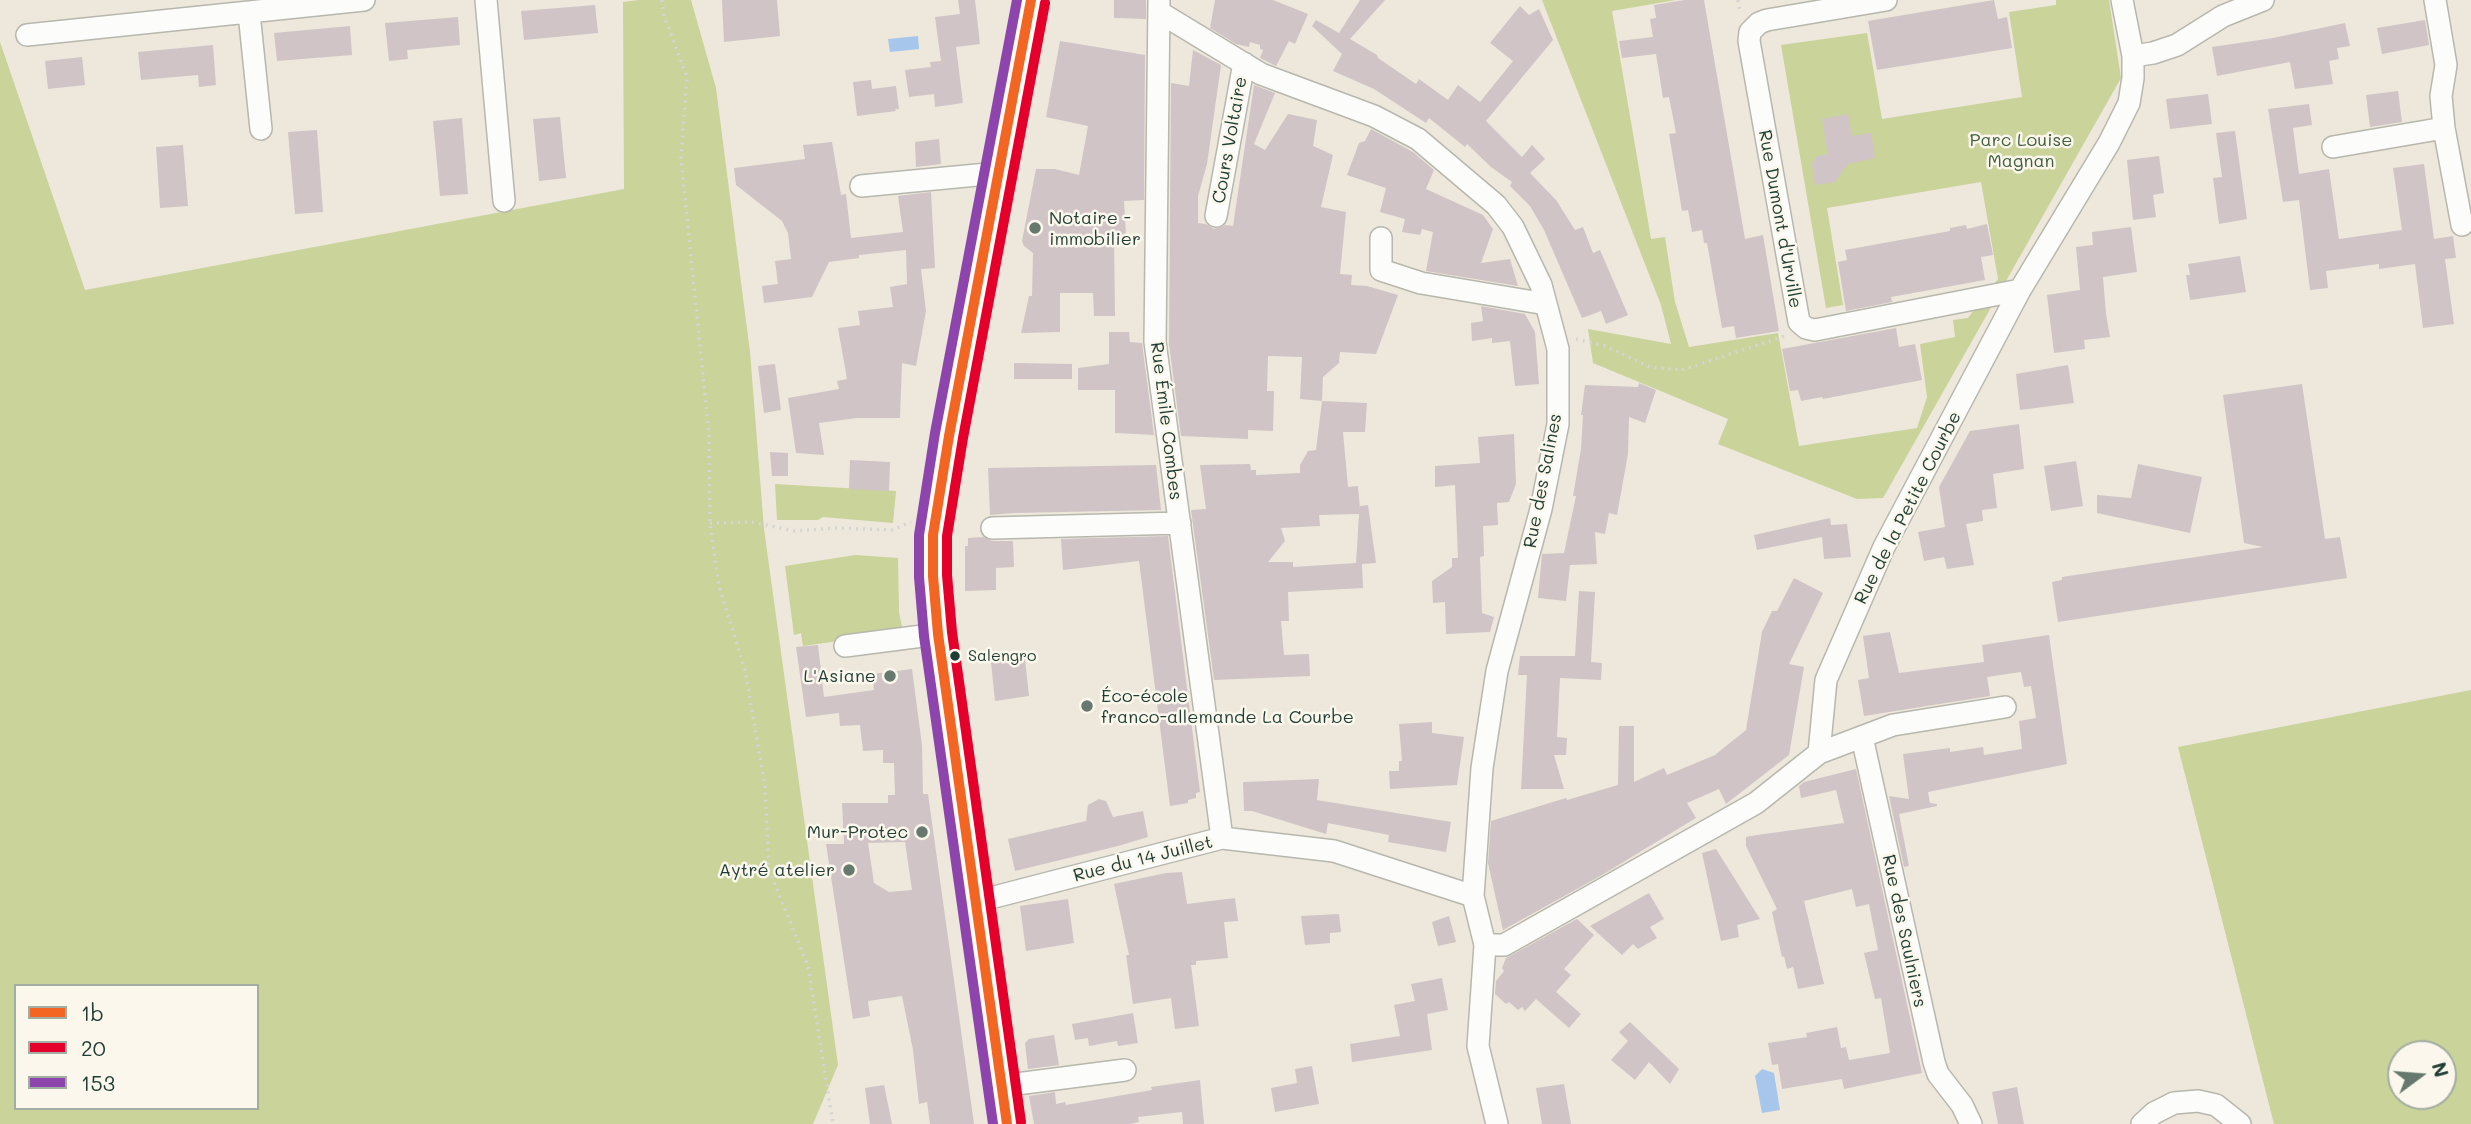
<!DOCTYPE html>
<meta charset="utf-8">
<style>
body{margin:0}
#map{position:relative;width:2471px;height:1124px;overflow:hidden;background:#ede8db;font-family:Mali,sans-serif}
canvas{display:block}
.legend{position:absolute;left:14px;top:984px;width:245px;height:126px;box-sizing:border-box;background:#fbf7ec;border:2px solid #a3ada2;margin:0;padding:9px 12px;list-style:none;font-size:21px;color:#1f3d34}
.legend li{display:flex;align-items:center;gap:14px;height:35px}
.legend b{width:35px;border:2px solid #a3ada2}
.north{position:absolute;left:2387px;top:1040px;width:70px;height:70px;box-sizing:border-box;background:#fbf7ec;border:2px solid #a3ada2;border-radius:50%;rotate:74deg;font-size:19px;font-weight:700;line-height:28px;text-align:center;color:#1f3d34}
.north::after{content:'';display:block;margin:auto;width:24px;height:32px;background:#67796e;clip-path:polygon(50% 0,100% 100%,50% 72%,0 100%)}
</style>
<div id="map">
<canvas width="2471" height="1124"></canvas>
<ul class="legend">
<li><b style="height:9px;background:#f26522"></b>1b</li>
<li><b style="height:9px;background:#e4002b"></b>20</li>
<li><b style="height:9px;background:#8e44ad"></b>153</li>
</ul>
<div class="north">N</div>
</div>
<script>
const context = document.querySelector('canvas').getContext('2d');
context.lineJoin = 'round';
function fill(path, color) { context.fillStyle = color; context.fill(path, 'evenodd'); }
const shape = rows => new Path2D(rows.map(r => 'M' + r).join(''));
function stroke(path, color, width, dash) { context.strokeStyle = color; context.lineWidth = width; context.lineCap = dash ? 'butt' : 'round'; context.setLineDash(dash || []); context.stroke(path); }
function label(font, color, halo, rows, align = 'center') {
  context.font = font + ' Mali,sans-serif'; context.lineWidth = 5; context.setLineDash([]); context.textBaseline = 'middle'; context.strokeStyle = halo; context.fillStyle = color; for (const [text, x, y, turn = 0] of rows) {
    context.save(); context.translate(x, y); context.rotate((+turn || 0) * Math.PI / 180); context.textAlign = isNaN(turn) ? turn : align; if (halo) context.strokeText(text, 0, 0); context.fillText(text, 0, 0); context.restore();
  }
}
const green = shape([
 [639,0,691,0,716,88,750,352,764,529,838,1065,813,1124,0,1124,0,42,85,290,624,189,623,2],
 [16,986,257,986,257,1108,16,1108],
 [1542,0,1676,0,1612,11,1651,239,1665,237,1675,302,1689,347,1778,333,1799,446,1917,428,1927,397,1920,344,1955,337,1953,320,1968,318,1998,279,1981,182,1827,208,1843,305,1826,308,1781,45,1867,33,1882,119,2022,97,2009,12,2056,5,2056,0,2109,0,2121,78,1883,498,1857,499,1718,444,1728,419,1593,363,1588,329,1671,344,1661,305],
 [775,484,896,491,893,523,823,517,818,520,777,520],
 [855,555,898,558,899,612,903,632,803,646,801,633,794,635,785,566],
 [2471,690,2471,1124,2274,1124,2178,747],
 [2401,1054,2443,1054,2443,1096,2401,1096]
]);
const water = shape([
 [918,36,919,49,890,52,888,39],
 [1762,1069,1774,1073,1780,1110,1762,1113,1755,1076]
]);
const building = shape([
 [722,0,777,0,780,36,724,42],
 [958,0,975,0,980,44,956,47,963,103,935,107,934,94,909,97,905,70,931,67,930,62,941,61,935,17,960,14],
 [1114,0,1146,0,1146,19,1114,18],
 [1215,0,1273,0,1308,14,1295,44,1289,41,1276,66,1260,58,1263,50,1260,49,1260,45,1250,42,1249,47,1236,44,1210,28],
 [1360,0,1385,0,1350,39,1377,55,1378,58,1416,84,1419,79,1448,100,1458,85,1480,102,1513,61,1490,43,1520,6,1529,15,1539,9,1553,40,1486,121,1522,157,1532,145,1545,159,1530,173,1556,200,1575,230,1583,227,1593,253,1600,250,1628,315,1606,324,1601,311,1582,318,1544,230,1530,206,1510,186,1512,182,1491,167,1467,144,1465,147,1429,118,1426,123,1374,89,1333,71,1342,54,1312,26,1316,20,1339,33],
 [1685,0,1704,0,1745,239,1763,235,1779,331,1736,338,1734,326,1722,328,1707,243,1704,243,1702,230,1692,232,1688,210,1682,211,1669,134,1676,133,1669,97,1663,98,1656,54,1622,58,1619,41,1653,37,1650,19,1656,18,1654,5],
 [1994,0,1998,19,2007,17,2012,48,1877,70,1868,21],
 [595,5,598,33,524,40,521,11],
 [458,17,460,45,407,50,408,59,389,61,385,23],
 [2425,20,2429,45,2382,54,2377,28],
 [2345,23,2350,46,2337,48,2339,59,2329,61,2333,84,2295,89,2290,62,2217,76,2212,47,2273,38],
 [350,26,352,55,277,61,274,33],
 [1060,41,1145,55,1144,200,1124,201,1126,236,1114,236,1115,316,1094,316,1093,293,1060,293,1060,332,1021,333,1029,296,1032,296,1033,253,1024,246,1022,241,1036,169,1055,169,1079,175,1088,126,1046,117],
 [213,45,216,85,199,87,198,75,141,80,138,52],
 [1193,50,1221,65,1207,164,1198,196,1198,223,1206,224,1214,229,1225,225,1233,226,1254,85,1275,93,1254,144,1265,150,1288,114,1317,120,1313,146,1333,155,1321,207,1346,212,1340,274,1352,275,1351,285,1367,286,1398,295,1376,354,1340,352,1339,363,1323,377,1322,401,1300,399,1302,357,1268,356,1267,391,1274,391,1273,431,1248,430,1248,439,1181,436,1169,344,1171,83,1189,86],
 [82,57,85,85,48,89,45,61],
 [871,80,872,89,896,86,899,109,895,109,896,111,857,116,853,82],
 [2398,91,2402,122,2370,127,2366,95],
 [2208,94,2212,124,2170,129,2166,99],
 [2309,104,2312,125,2293,128,2299,174,2329,169,2339,239,2402,230,2393,168,2424,164,2434,239,2453,236,2456,258,2445,259,2454,324,2423,328,2415,264,2379,269,2379,264,2326,271,2328,288,2310,290,2299,200,2283,202,2268,109],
 [1848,114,1852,136,1871,133,1875,158,1848,164,1835,182,1815,185,1812,164,1817,156,1828,154,1822,119],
 [560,117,566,178,539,181,533,119],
 [462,118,468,194,440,196,433,121],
 [1371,129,1413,152,1434,170,1426,189,1483,215,1493,229,1481,263,1510,259,1518,286,1426,271,1433,232,1422,229,1420,235,1402,232,1405,219,1380,212,1386,188,1347,175,1359,143,1365,141],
 [317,130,323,212,295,214,288,132],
 [2235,131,2247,219,2219,224,2213,178,2222,177,2216,133],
 [939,139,941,164,916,167,915,142],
 [832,142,841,195,846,194,851,238,903,232,898,196,931,192,935,268,921,269,926,311,916,366,902,363,900,418,857,418,819,423,824,455,796,453,788,398,839,389,837,381,847,379,838,328,860,325,858,311,893,307,890,287,907,284,906,250,859,255,859,258,829,262,812,297,764,303,762,286,778,284,775,261,791,259,788,233,782,221,736,185,734,168,805,159,803,145],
 [183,145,188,206,160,208,156,147],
 [2159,156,2164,193,2153,195,2156,217,2133,220,2127,160],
 [1987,224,1993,255,1981,257,1985,280,1891,297,1892,302,1846,311,1838,262,1847,260,1845,250,1950,231,1950,228,1966,225,1967,229],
 [2131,227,2137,272,2103,277,2106,314,2110,337,2084,340,2085,349,2054,353,2047,295,2080,290,2076,247,2093,245,2092,232],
 [2240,256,2246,292,2190,300,2186,275,2190,275,2188,264],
 [1481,306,1525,314,1535,332,1539,384,1515,386,1510,341,1492,343,1492,338,1472,341,1471,323,1483,321],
 [1896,328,1899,347,1915,344,1922,380,1823,399,1822,397,1801,401,1798,390,1790,391,1782,349],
 [1109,332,1129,332,1130,342,1142,343,1154,435,1115,433,1115,390,1078,390,1078,368,1109,364],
 [1014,363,1072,364,1072,379,1014,379],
 [775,364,781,410,764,413,758,366],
 [2068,365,2074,403,2020,410,2016,374],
 [1639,383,1656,390,1645,423,1629,417,1628,454,1617,515,1609,513,1605,534,1595,532,1597,564,1570,565,1566,601,1538,598,1542,554,1564,553,1576,496,1573,496,1581,449,1583,415,1581,415,1585,385,1638,387],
 [2302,384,2325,539,2340,537,2347,578,2058,622,2052,582,2062,580,2062,577,2263,547,2244,543,2223,395],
 [1322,401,1367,403,1365,432,1343,432,1348,487,1358,486,1360,509,1360,506,1368,505,1376,563,1362,564,1363,588,1288,592,1289,621,1281,621,1284,655,1309,654,1310,676,1214,680,1191,510,1206,509,1200,465,1250,464,1251,470,1256,470,1256,475,1300,473,1300,465,1308,451,1316,450],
 [1359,514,1356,563,1293,567,1293,562,1268,562,1285,541,1281,528,1320,526,1319,515],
 [2019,424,2024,469,1993,474,1997,508,1982,510,1983,521,1966,524,1974,565,1947,569,1944,557,1924,561,1918,532,1945,527,1939,487,1970,431],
 [1514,434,1516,484,1509,502,1497,503,1498,525,1483,526,1484,556,1480,557,1482,613,1494,617,1490,632,1446,634,1445,602,1433,603,1432,581,1452,567,1452,558,1458,558,1455,485,1435,487,1435,466,1480,463,1478,437],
 [770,452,788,453,788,476,772,476],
 [850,460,890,462,889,491,849,489],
 [2076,461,2083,506,2051,511,2044,466],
 [2138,464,2202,477,2190,533,2097,513,2097,495,2131,498],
 [1156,465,1161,510,1013,513,990,515,988,468],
 [1830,518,1831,525,1847,524,1851,557,1824,559,1822,537,1757,550,1754,535],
 [1168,536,1200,792,1196,793,1196,798,1188,800,1188,803,1170,806,1139,561,1063,570,1061,539],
 [983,537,992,541,1013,541,1014,567,996,568,996,590,965,591,965,546,968,546,968,538],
 [1794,578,1823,593,1789,664,1804,667,1789,755,1726,804,1719,789,1687,803,1696,818,1602,875,1503,930,1488,863,1491,821,1566,798,1567,800,1618,785,1619,726,1634,726,1634,782,1664,768,1667,775,1715,755,1746,730,1762,632,1772,611,1777,611],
 [1579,591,1595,592,1591,662,1602,663,1601,680,1560,678,1557,737,1567,738,1566,755,1554,755,1564,789,1521,789,1527,675,1518,675,1520,656,1575,656],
 [1890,632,1899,673,1984,662,1982,645,2049,635,2067,764,1928,792,1930,803,1937,804,1937,806,1899,814,1909,866,1904,867,1889,796,1909,799,1903,754,1950,748,1950,752,1983,747,1984,755,2022,749,2019,721,2036,718,2031,686,2024,687,2021,672,1987,677,1990,696,1864,716,1858,680,1869,678,1863,636],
 [818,645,824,697,874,690,872,674,912,669,922,745,923,794,928,794,974,1124,930,1124,927,1102,919,1104,913,1050,902,996,868,1001,870,1016,853,1019,826,844,844,844,842,803,888,803,888,795,895,795,894,763,883,763,883,750,863,751,860,725,840,726,839,713,806,717,796,647],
 [905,842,912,890,889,892,874,883,868,843],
 [1025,659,1029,696,995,701,991,662],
 [1432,722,1432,733,1464,737,1457,785,1390,789,1389,771,1399,771,1399,761,1402,761,1399,724],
 [1856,769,1922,1073,1844,1089,1842,1079,1782,1089,1778,1064,1772,1065,1768,1043,1807,1037,1806,1033,1837,1027,1841,1048,1846,1047,1849,1060,1890,1053,1881,998,1875,999,1864,953,1878,950,1869,904,1856,907,1852,889,1804,901,1824,984,1798,989,1793,967,1787,969,1784,956,1782,957,1772,912,1777,909,1746,846,1746,837,1757,835,1844,823,1836,790,1801,798,1799,786,1804,782],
 [1319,779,1317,800,1451,822,1446,852,1388,842,1389,835,1328,823,1326,834,1252,811,1244,811,1243,782],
 [1099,799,1106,801,1113,817,1143,811,1148,837,1118,846,1015,871,1008,839,1086,821,1088,805],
 [1716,849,1760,919,1737,925,1739,937,1721,941,1702,853],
 [1182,872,1187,904,1235,898,1238,921,1224,922,1228,958,1196,961,1196,965,1191,965,1199,1026,1175,1029,1171,998,1133,1004,1126,955,1129,955,1114,884,1166,873],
 [1649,893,1664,919,1650,927,1657,938,1638,949,1633,944,1622,955,1590,926],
 [1068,899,1074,943,1026,951,1020,906],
 [1339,914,1341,932,1330,933,1330,943,1305,945,1301,916],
 [1449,916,1456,942,1438,946,1432,922],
 [1577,919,1594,935,1564,969,1571,975,1556,992,1581,1014,1569,1028,1536,999,1525,1011,1522,1007,1518,1010,1509,1002,1506,1004,1495,994,1496,981,1504,971,1502,968,1506,958],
 [1442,978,1448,1010,1427,1014,1432,1050,1352,1062,1350,1044,1400,1036,1394,1005,1415,1001,1411,984],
 [1133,1013,1138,1043,1118,1046,1117,1041,1089,1046,1088,1038,1075,1040,1072,1024],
 [1630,1022,1679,1069,1670,1084,1649,1062,1635,1080,1611,1060,1628,1041,1619,1032],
 [1054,1035,1059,1065,1028,1069,1025,1043,1029,1039],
 [1312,1066,1319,1104,1275,1112,1271,1088,1297,1083,1295,1069],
 [1200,1080,1204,1124,1183,1124,1182,1112,1138,1117,1139,1122,1130,1124,1034,1124,1029,1096,1055,1092,1056,1104,1065,1102,1066,1105,1152,1090,1151,1087],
 [1564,1084,1571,1124,1542,1124,1536,1088],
 [884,1085,892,1124,870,1124,865,1088],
 [2017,1087,2024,1124,1998,1124,1992,1092]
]);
const path = shape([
 [662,0,664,16,687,77,681,158,709,435,710,523,719,586,745,670,765,786,769,870,808,966,833,1124],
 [1738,0,1740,12],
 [1576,339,1605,346,1650,367,1682,370,1785,336],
 [710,523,751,522,795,531,835,528,892,530,911,522]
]);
const minor = shape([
 [486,0,504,201],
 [1886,0,1767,20,1759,23,1750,32,1749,41,1799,322,1806,328,1815,330,2020,290],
 [2435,0,2446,65,2441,96,2444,128,2462,225],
 [1159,2,1155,342,1222,838],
 [1159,12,1261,74,1374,116,1418,139,1496,205,1513,227,1541,285,1558,349,1558,424,1541,509,1497,671,1482,768,1473,896,1485,945,1478,1046,1497,1124],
 [249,13,261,129],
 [27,35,364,0],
 [2133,56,2153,53,2177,45,2223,16,2263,0],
 [2333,147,2444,128],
 [861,186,998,173],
 [1216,216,1244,63],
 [1381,238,1381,270,1421,283,1546,304],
 [992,528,1180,523],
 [845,646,938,634],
 [1862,737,1934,1062,1938,1074,1962,1105,1971,1124],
 [1819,753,1893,725,2005,707],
 [975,902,1222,838,1334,851,1473,896],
 [1485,945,1504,945,1756,803,1819,753,1826,680,1884,547,2020,290,2109,143,2129,103,2133,78,2133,56,2122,0],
 [1001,1086,1125,1070],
 [2142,1124,2154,1113,2174,1103,2198,1101,2216,1105,2240,1124]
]);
const major = shape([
 [1007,1124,938,634,933,576,933,535,949,436,1031,0]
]);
const bus1 = shape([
 [1007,1124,938,634,933,576,933,535,949,436,1031,0]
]);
const bus2 = shape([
 [1021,1122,952,632,947,575,947,536,963,438,1045,3]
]);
const bus3 = shape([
 [993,1124,924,636,919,577,919,535,935,433,1017,0]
]);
const markers = [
 [1035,228,7,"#67796e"],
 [955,656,6,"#1f3d34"],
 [890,676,7,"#67796e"],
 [1087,706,7,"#67796e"],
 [922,832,7,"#67796e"],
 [849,870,7,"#67796e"]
];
const busNames = [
 ["Salengro",968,656]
];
const streetNames = [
 ["Cours Voltaire",1230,140,-80],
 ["Rue Dumont d'Urville",1780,219,80],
 ["Rue Émile Combes",1166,421,83],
 ["Rue des Salines",1543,481,-79],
 ["Rue de la Petite Courbe",1908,508,-63],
 ["Rue du 14 Juillet",1143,859,-14],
 ["Rue des Saulniers",1904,931,78]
];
const parkNames = [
 ["Parc Louise",2021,140],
 ["Magnan",2021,161]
];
const poiNames = [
 ["Notaire -",1049,218,"left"],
 ["immobilier",1049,239,"left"],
 ["L'Asiane",876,676],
 ["Éco-école",1101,696,"left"],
 ["franco-allemande La Courbe",1101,717,"left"],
 ["Mur-Protec",908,832],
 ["Aytré atelier",835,870]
];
fill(green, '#c9d39a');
fill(water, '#a6c6ec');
fill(building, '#d0c4c7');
stroke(minor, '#b7b7ae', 24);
stroke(major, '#b7b7ae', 32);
stroke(path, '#d5d5d2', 3.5, [2, 5]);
stroke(minor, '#fcfcfa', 21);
stroke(major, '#fcfcfa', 28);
stroke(bus1, '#f26522', 10);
stroke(bus2, '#e4002b', 10);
stroke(bus3, '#8e44ad', 10);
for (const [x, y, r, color] of markers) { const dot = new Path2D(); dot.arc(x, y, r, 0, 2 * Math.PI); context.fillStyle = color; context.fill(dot); stroke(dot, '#fbf7ec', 2.5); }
label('16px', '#1f3d34', '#fbf7ec', busNames, 'left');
label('18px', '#1f3d34', '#fbf7ec', streetNames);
label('18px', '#425e40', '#fbf7ec', parkNames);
label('18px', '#1f3d34', '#fbf7ec', poiNames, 'right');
</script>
